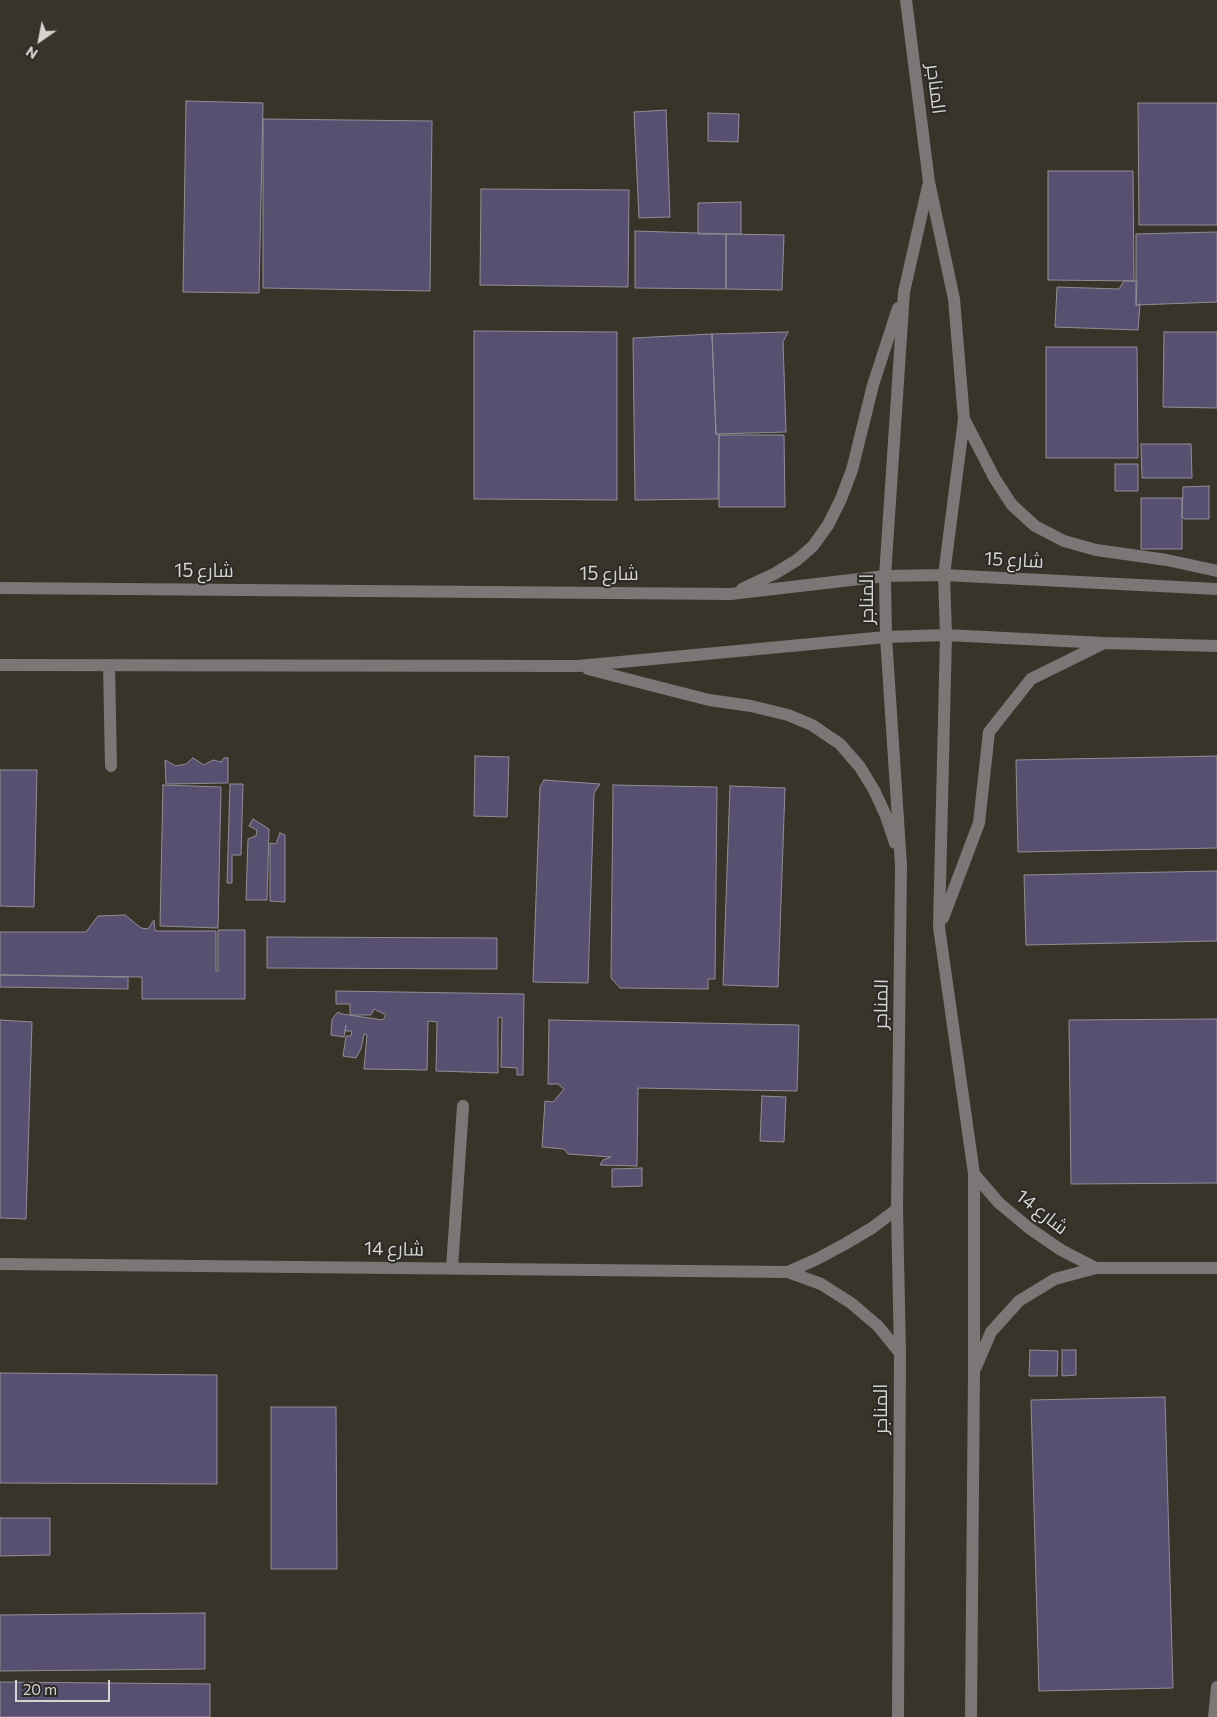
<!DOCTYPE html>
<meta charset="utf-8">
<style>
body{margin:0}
#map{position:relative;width:1217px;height:1717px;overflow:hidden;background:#2c2a26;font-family:Commissioner,sans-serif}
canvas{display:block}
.north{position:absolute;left:15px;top:15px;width:50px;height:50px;-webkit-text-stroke:4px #2c2a26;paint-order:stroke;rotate:213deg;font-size:14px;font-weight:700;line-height:20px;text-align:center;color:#d6d4d1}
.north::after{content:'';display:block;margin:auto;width:18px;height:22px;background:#d6d4d1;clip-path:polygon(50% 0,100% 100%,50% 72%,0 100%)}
.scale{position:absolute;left:15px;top:1680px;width:95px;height:22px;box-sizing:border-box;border:2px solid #d6d4d1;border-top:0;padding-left:6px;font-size:15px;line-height:18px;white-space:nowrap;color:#d6d4d1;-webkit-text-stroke:4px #2c2a26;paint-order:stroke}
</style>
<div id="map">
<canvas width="1217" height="1717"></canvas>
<div class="north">N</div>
<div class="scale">20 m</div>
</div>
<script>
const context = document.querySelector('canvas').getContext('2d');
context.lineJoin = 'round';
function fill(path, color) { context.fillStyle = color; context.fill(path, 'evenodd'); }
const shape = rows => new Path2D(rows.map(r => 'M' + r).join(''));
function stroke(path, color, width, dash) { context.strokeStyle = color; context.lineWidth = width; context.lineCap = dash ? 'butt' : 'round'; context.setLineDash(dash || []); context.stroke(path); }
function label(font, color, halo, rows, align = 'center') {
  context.font = font + ' Commissioner,Cairo,sans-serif'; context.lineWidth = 4; context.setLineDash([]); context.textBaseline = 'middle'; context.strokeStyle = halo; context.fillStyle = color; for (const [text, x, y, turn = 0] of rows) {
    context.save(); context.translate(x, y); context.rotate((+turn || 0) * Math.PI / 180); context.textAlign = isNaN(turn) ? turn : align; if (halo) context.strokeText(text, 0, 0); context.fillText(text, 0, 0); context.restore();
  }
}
const built = shape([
 [0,0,1217,0,1217,1717,0,1717]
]);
const building = shape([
 [186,101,263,103,259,293,183,292,186,101],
 [1138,103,1217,103,1217,225,1139,225,1138,103],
 [666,110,670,217,639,218,634,112,666,110],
 [708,113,739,114,738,142,708,141,708,113],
 [263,119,432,121,430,291,263,288,263,119],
 [1048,171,1133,171,1134,281,1048,280,1048,171],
 [481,189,629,190,628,287,480,285,481,189],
 [741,202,741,234,698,234,698,203,741,202],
 [635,231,726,234,726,289,635,288,635,231],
 [1217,232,1217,302,1136,305,1136,234,1217,232],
 [726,234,784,235,782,290,726,289,726,234],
 [1124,281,1137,281,1136,305,1140,304,1138,330,1055,327,1057,287,1119,289,1124,281],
 [474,331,617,332,617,500,474,499,474,331],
 [788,332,783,342,786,432,716,434,712,334,788,332],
 [1164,332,1217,332,1217,408,1163,407,1164,332],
 [712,334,716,434,719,435,718,499,635,500,633,338,712,334],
 [1046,347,1137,347,1138,458,1046,458,1046,347],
 [719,435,784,435,785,507,719,507,719,435],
 [1141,444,1191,444,1192,478,1142,478,1141,444],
 [1115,464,1138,464,1138,491,1115,491,1115,464],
 [1209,486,1209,519,1184,519,1182,516,1183,487,1209,486],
 [1141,498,1182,498,1182,549,1141,549,1141,498],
 [475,756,509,757,507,817,474,816,475,756],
 [1217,756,1217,848,1018,852,1016,760,1217,756],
 [193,758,204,765,213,760,221,762,224,758,228,758,228,783,166,784,165,760,176,766,186,764,193,758],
 [0,770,37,770,34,907,0,906,0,770],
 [544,780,600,784,594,793,588,983,533,982,540,787,544,780],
 [230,784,243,784,241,855,232,855,232,883,227,883,230,784],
 [163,785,221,787,218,928,160,926,163,785],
 [613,785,717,787,715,979,708,979,708,989,620,988,611,978,613,785],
 [730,786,785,788,778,987,723,985,730,786],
 [253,819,269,829,267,900,246,900,248,839,256,836,257,830,249,826,253,819],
 [280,833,285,835,285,902,270,901,270,843,276,844,280,833],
 [1217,871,1217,941,1026,945,1024,875,1217,871],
 [125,915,141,928,148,929,154,920,155,931,216,931,216,971,218,971,218,930,245,930,245,999,142,999,142,977,0,975,0,932,86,932,98,916,125,915],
 [267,937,497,938,497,969,267,968,267,937],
 [0,975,128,977,128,989,0,987,0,975],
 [336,991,524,994,523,1075,517,1075,517,1068,501,1067,502,1018,498,1017,498,1073,436,1071,437,1022,428,1021,427,1070,364,1069,367,1035,364,1034,361,1049,356,1058,343,1056,346,1036,351,1036,352,1031,345,1031,346,1025,344,1037,331,1035,332,1019,338,1012,342,1014,383,1020,386,1015,374,1009,371,1015,350,1015,350,1004,336,1004,336,991],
 [1217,1019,1217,1183,1071,1184,1069,1020,1217,1019],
 [0,1020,32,1022,26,1219,0,1218,0,1020],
 [549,1020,799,1025,797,1091,638,1088,637,1166,600,1165,603,1160,611,1157,568,1154,564,1149,542,1147,545,1101,553,1102,564,1089,558,1084,548,1084,549,1020],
 [762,1096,786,1097,784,1142,760,1141,762,1096],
 [642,1168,642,1186,612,1187,612,1169,642,1168],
 [1030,1350,1058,1351,1057,1376,1029,1376,1030,1350],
 [1062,1350,1076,1350,1076,1375,1062,1376,1062,1350],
 [0,1373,217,1375,217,1484,0,1483,0,1373],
 [1165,1397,1173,1688,1039,1691,1031,1400,1165,1397],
 [271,1407,336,1407,337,1569,271,1569,271,1407],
 [0,1518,50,1518,50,1555,0,1556,0,1518],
 [205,1613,205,1669,0,1671,0,1615,205,1613],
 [0,1682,210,1684,210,1717,0,1717,0,1682]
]);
const minor = shape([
 [906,0,929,182,954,299,964,419,944,575,946,635,939,927,974,1174,974,1371,971,1717],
 [964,419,995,479,1012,505,1035,526,1064,541,1096,550,1167,560,1217,571],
 [0,588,731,594,885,576,944,575,1217,589],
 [742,589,774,574,797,560,813,546,828,525,841,499,852,470,873,385,898,308],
 [0,665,578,666,886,637,946,635,1104,643,1217,646],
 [109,665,111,766],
 [588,669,709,700,751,706,788,715,812,725,840,744,860,767,874,790,886,816,895,843],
 [943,918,979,823,989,732,1031,679,1102,644],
 [974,1174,999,1203,1029,1228,1061,1250,1096,1268],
 [0,1264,788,1272,821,1284,851,1303,878,1326,900,1353],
 [452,1268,463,1106],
 [788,1272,817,1259,845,1244,872,1228,897,1209],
 [976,1367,991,1332,1019,1301,1055,1279,1096,1268,1217,1268],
 [898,1717,900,1353,897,1209,901,865,886,637,885,576,904,292,928,186],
 [1214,1717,1217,1687]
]);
const streetNames = [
 ["المناجر",936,89,83],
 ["شارع 15",1014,560,3],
 ["شارع 15",204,571],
 ["شارع 15",609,574],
 ["المناجر",867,599,-90],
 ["المناجر",881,1004,-89],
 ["شارع 14",1042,1212,38],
 ["شارع 14",394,1249,1],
 ["المناجر",881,1409,-90]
];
fill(built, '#38342a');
fill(building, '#585071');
stroke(building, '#908e94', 1);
stroke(minor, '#7a7776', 12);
label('19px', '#d6d4d1', '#2c2a26', streetNames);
</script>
